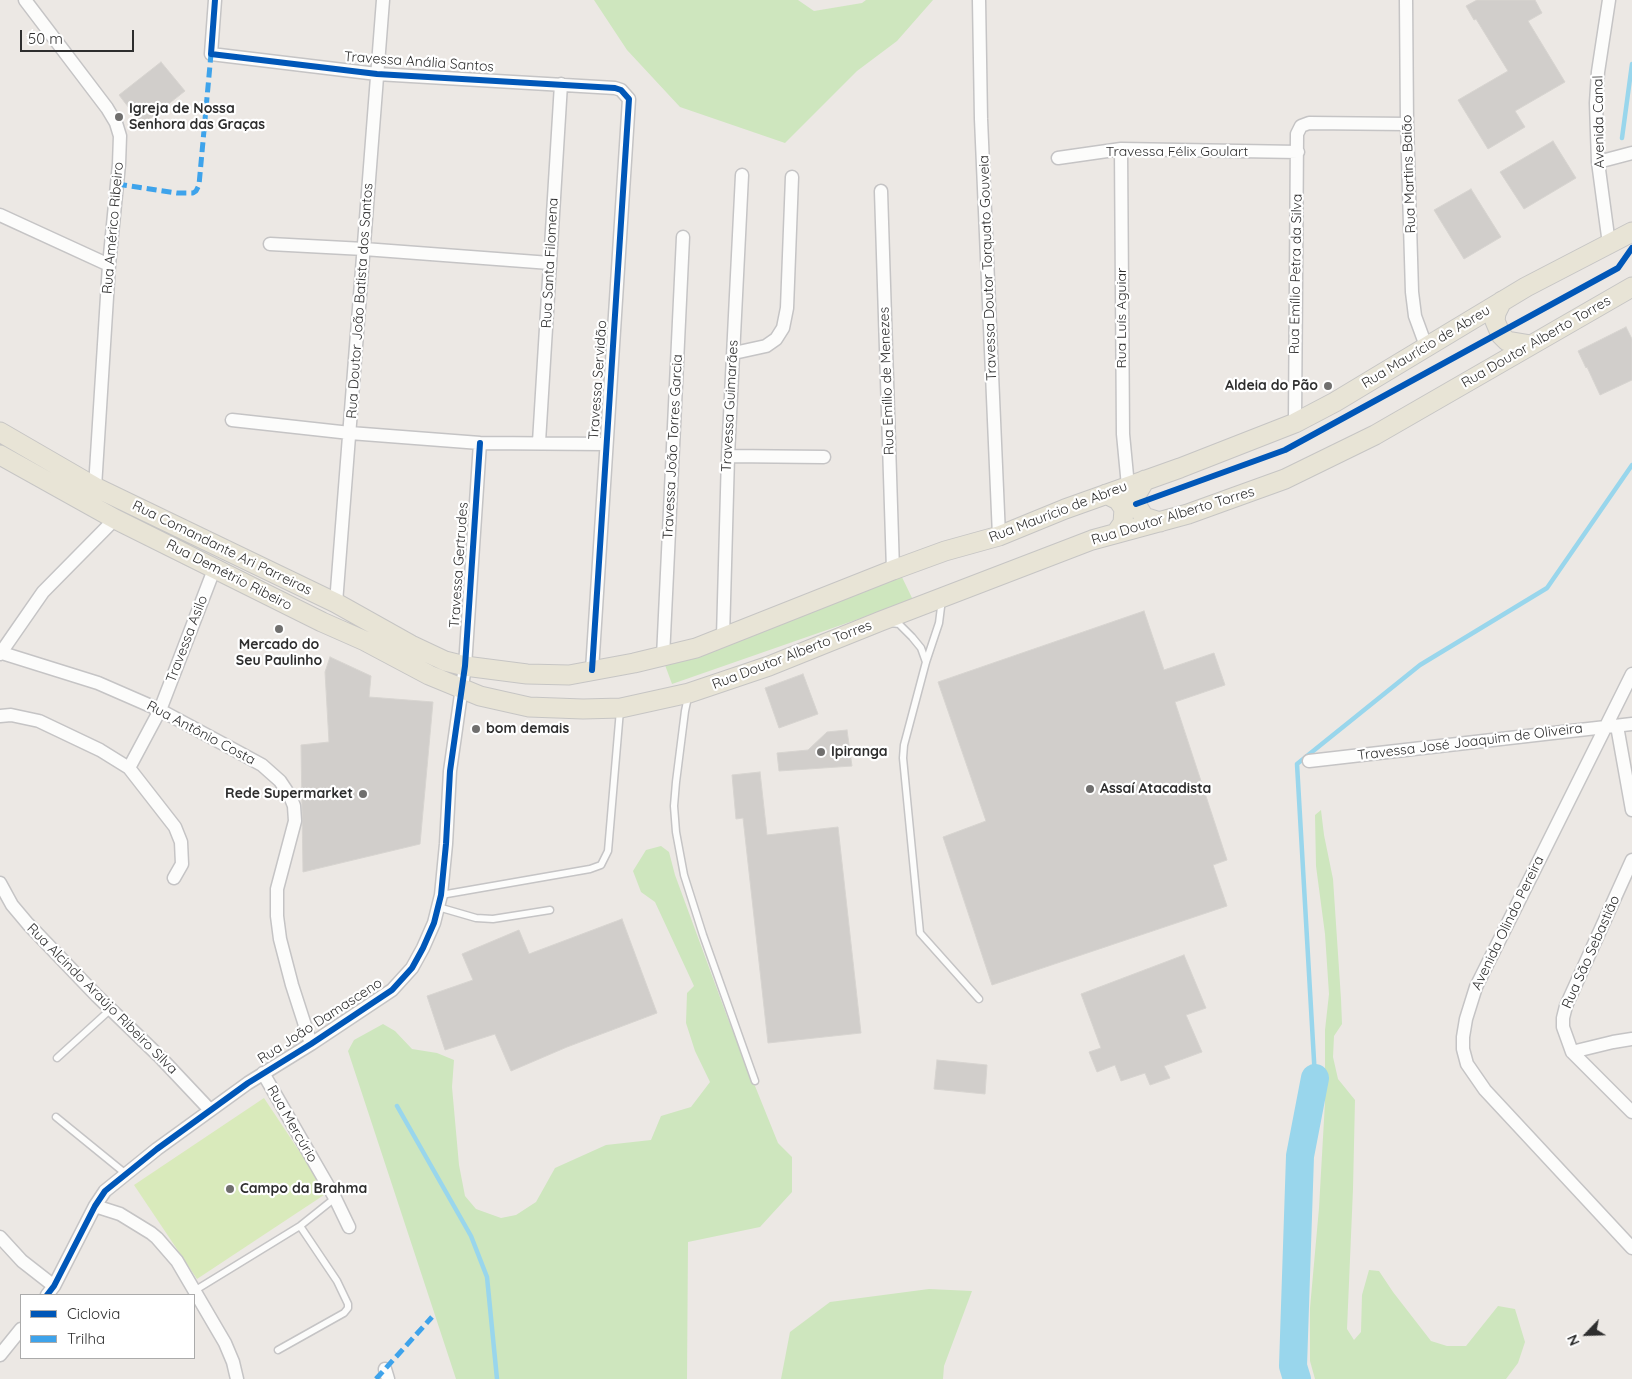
<!DOCTYPE html>
<meta charset="utf-8">
<style>
body{margin:0}
#map{position:relative;width:1632px;height:1379px;overflow:hidden;background:#ece8e4;font-family:Quicksand,sans-serif}
canvas{display:block}
.legend{position:absolute;left:20px;top:1294px;width:175px;height:65px;box-sizing:border-box;background:#fff;border:1px solid #ababab;margin:0;padding:6px 9px;list-style:none;font-size:15px;color:#2e2e2e}
.legend li{display:flex;align-items:center;gap:10px;height:25px}
.legend b{width:25px;border:1px solid #ababab}
.north{position:absolute;left:1562px;top:1309px;width:50px;height:50px;-webkit-text-stroke:4px #fff;paint-order:stroke;rotate:246deg;font-size:14px;font-weight:700;line-height:20px;text-align:center;color:#2e2e2e}
.north::after{content:'';display:block;margin:auto;width:18px;height:22px;background:#2e2e2e;clip-path:polygon(50% 0,100% 100%,50% 72%,0 100%)}
.scale{position:absolute;left:20px;top:30px;width:114px;height:22px;box-sizing:border-box;border:2px solid #2e2e2e;border-top:0;padding-left:6px;font-size:15px;line-height:18px;white-space:nowrap;color:#2e2e2e;-webkit-text-stroke:4px #fff;paint-order:stroke}
</style>
<div id="map">
<canvas width="1632" height="1379"></canvas>
<ul class="legend">
<li><b style="height:6px;background:#0057b8"></b>Ciclovia</li>
<li><b style="height:6px;background:#3ea3eb"></b>Trilha</li>
</ul>
<div class="north">N</div>
<div class="scale">50 m</div>
</div>
<script>
const context = document.querySelector('canvas').getContext('2d');
context.lineJoin = 'round';
function fill(path, color) { context.fillStyle = color; context.fill(path, 'evenodd'); }
const shape = rows => new Path2D(rows.map(r => 'M' + r).join(''));
function stroke(path, color, width, dash) { context.strokeStyle = color; context.lineWidth = width; context.lineCap = dash ? 'butt' : 'round'; context.setLineDash(dash || []); context.stroke(path); }
function label(font, color, halo, rows, align = 'center') {
  context.font = font + ' Quicksand,sans-serif'; context.lineWidth = 4.5; context.setLineDash([]); context.textBaseline = 'middle'; context.strokeStyle = halo; context.fillStyle = color; for (const [text, x, y, turn = 0] of rows) {
    context.save(); context.translate(x, y); context.rotate((+turn || 0) * Math.PI / 180); context.textAlign = isNaN(turn) ? turn : align; if (halo) context.strokeText(text, 0, 0); context.fillText(text, 0, 0); context.restore();
  }
}
const green = shape([
 [594,0,798,0,814,11,862,3,866,0,933,0,897,41,857,71,785,143,680,107,627,50],
 [900,573,913,600,672,684,665,665],
 [1321,810,1324,835,1333,879,1341,999,1342,1024,1334,1036,1333,1057,1338,1079,1355,1100,1353,1189,1347,1329,1354,1340,1361,1332,1362,1295,1369,1270,1379,1271,1393,1292,1431,1341,1447,1346,1466,1346,1498,1306,1515,1309,1525,1342,1518,1363,1506,1379,1315,1379,1310,1361,1310,1308,1319,1208,1325,1102,1325,1030,1329,994,1325,934,1316,866,1315,815],
 [661,846,669,852,675,875,728,1019,778,1143,792,1157,792,1192,760,1227,688,1242,687,1379,456,1379,348,1051,354,1040,383,1024,395,1031,412,1049,437,1053,454,1060,452,1087,459,1165,465,1196,476,1209,501,1218,516,1215,536,1202,555,1168,606,1145,651,1140,661,1116,691,1107,710,1082,695,1051,686,1023,687,993,694,986,655,902,641,892,633,871,646,850],
 [929,1289,972,1291,944,1366,943,1379,781,1379,790,1332,830,1302]
]);
const pitch = shape([
 [264,1098,327,1193,197,1279,134,1185]
]);
const stream = shape([
 [1622,138,1632,64],
 [1315,1078,1297,764,1420,665,1547,588,1632,465],
 [397,1106,471,1236,487,1277,497,1379]
]);
const river = shape([
 [1297,1379,1293,1366,1300,1156,1315,1078]
]);
const building = shape([
 [1477,0,1535,0,1542,13,1528,21,1565,82,1515,111,1525,127,1488,149,1458,100,1508,71,1476,19,1474,20,1466,6,1477,0],
 [161,62,185,91,142,125,119,95,161,62],
 [1553,141,1576,178,1524,209,1500,172,1553,141],
 [1471,189,1501,237,1464,259,1434,210,1471,189],
 [1626,327,1632,339,1632,380,1600,395,1587,367,1586,368,1578,351,1626,327],
 [1144,611,1164,670,1214,653,1225,685,1175,702,1227,860,1213,865,1227,906,992,985,943,837,986,821,938,682,1144,611],
 [330,657,371,676,369,697,433,702,420,844,303,872,301,745,329,742,325,672,330,657],
 [803,674,818,714,779,728,765,688,803,674],
 [847,730,852,766,779,771,777,753,808,750,827,732,847,730],
 [760,772,767,835,838,827,861,1033,768,1043,743,818,736,819,732,775,760,772],
 [622,919,657,1013,567,1047,511,1071,495,1034,445,1050,427,996,473,980,462,954,519,930,529,954,622,919],
 [1184,955,1206,1008,1186,1015,1202,1052,1164,1066,1170,1078,1150,1085,1145,1073,1121,1081,1115,1065,1097,1072,1089,1052,1101,1048,1081,994,1184,955],
 [937,1060,987,1065,985,1094,934,1089,937,1060]
]);
const service = shape([
 [942,599,939,623,926,662,904,745,903,758,920,933,979,999],
 [891,623,899,624,912,637,921,648,926,662],
 [688,697,685,711,676,782,674,806,676,832,684,875,703,935,755,1081],
 [441,895,590,869,601,865,608,851,620,710],
 [438,907,476,918,493,919,550,910],
 [57,1058,111,1009],
 [56,1117,126,1174],
 [194,1291,300,1226,335,1198],
 [278,1350,344,1313,348,1308,348,1304,337,1281,300,1226]
]);
const minor = shape([
 [25,0,107,108,116,123,120,136,119,164,109,265,95,487],
 [215,0,211,54,377,74,615,88,621,90,629,99,592,670],
 [979,0,981,119,999,536],
 [1406,0,1407,124,1412,292,1415,316,1426,346],
 [1609,0,1598,72,1596,103,1598,162,1609,244],
 [1121,149,1123,434,1128,486],
 [1058,158,1121,149,1298,152],
 [1598,162,1632,153],
 [881,191,893,570],
 [0,215,109,265],
 [270,244,364,249,550,263],
 [734,353,766,346,776,339,783,328,787,308,792,177],
 [232,420,350,433,480,443,606,444],
 [1295,423,1297,134,1301,126,1309,123,1407,124],
 [539,442,561,84],
 [728,456,824,457],
 [336,603,383,0],
 [723,637,728,456,742,175],
 [2,653,98,683,160,710,240,753,262,765,280,781,290,796,294,806,295,821,277,889,277,916,280,939,292,985,311,1044],
 [0,654,43,592,115,519],
 [663,657,683,237],
 [1632,674,1476,987,1466,1019,1463,1037,1463,1049,1467,1064,1485,1090,1632,1248],
 [0,716,11,715,39,721,100,750,129,768,175,827,181,842,182,864,174,878],
 [1617,726,1632,810],
 [1309,761,1632,724],
 [129,768,160,710,215,567],
 [1632,860,1566,1006,1563,1018,1563,1027,1572,1052,1632,1112],
 [0,883,12,905,28,924,97,996,160,1057,210,1110],
 [1572,1052,1613,1042,1632,1039],
 [263,1073,335,1198,349,1227],
 [95,1206,120,1214,151,1233,157,1238,177,1261,225,1343,233,1362,237,1379],
 [0,1237,22,1261,54,1286],
 [47,1295,54,1286,95,1206,105,1191,157,1149,248,1083,311,1044,392,990,412,968,423,948,434,923,441,895,446,844,450,771,465,666,480,443],
 [0,1355,21,1329],
 [385,1369,388,1379]
]);
const primary = shape([
 [1502,301,1496,313,1495,321,1501,335,1507,341,1531,345],
 [0,432,95,487,336,603,411,645,445,661,465,666,527,674,569,675,634,663,696,648,893,570,945,551,999,536,1065,509,1180,468,1295,423,1335,402,1526,287,1632,232],
 [0,455,115,519,322,622,365,641,429,675,480,696,529,707,583,709,621,708,689,693,769,666,881,621,1092,540,1188,514,1285,479,1375,435,1632,287],
 [1145,480,1135,497,1136,504,1144,517,1160,522],
 [1106,494,1118,500,1124,509,1123,523,1116,533]
]);
const quiet = shape([
 [117,184,177,193,193,193,196,191,199,185,211,54],
 [376,1379,432,1317]
]);
const cycleway = shape([
 [215,0,211,54,377,74,615,88,621,90,629,99,592,670],
 [1136,504,1285,450,1618,268,1632,248],
 [47,1295,54,1286,95,1206,105,1191,157,1149,248,1083,311,1044,392,990,412,968,423,948,434,923,441,895,446,844,450,771,465,666,480,443]
]);
const markers = [
 [119,117,5,"#706f6e"],
 [1328,386,5,"#706f6e"],
 [279,629,5,"#706f6e"],
 [476,729,5,"#706f6e"],
 [821,752,5,"#706f6e"],
 [1090,789,5,"#706f6e"],
 [363,794,5,"#706f6e"],
 [230,1189,5,"#706f6e"]
];
const streetNames = [
 ["Travessa Anália Santos",419,62,4],
 ["Avenida Canal",1599,122,-91],
 ["Travessa Félix Goulart",1177,152],
 ["Rua Martins Baião",1409,174,-92],
 ["Rua Américo Ribeiro",113,228,-85],
 ["Rua Santa Filomena",550,263,-87],
 ["Travessa Doutor Torquato Gouveia",988,268,-92],
 ["Rua Emílio Petra da Silva",1296,274,-89],
 ["Rua Doutor João Batista dos Santos",360,301,-86],
 ["Rua Luís Aguiar",1122,318,-90],
 ["Rua Doutor Alberto Torres",1536,342,-30],
 ["Rua Maurício de Abreu",1426,347,-31],
 ["Travessa Servidão",598,380,-86],
 ["Rua Emílio de Menezes",887,381,-92],
 ["Travessa Guimarães",730,406,-87],
 ["Travessa João Torres Garcia",673,447,-87],
 ["Rua Maurício de Abreu",1058,512,-21],
 ["Rua Doutor Alberto Torres",1173,516,-17],
 ["Rua Comandante Ari Parreiras",222,548,26],
 ["Travessa Gertrudes",459,565,-86],
 ["Rua Demétrio Ribeiro",229,575,27],
 ["Travessa Asilo",187,639,-69],
 ["Rua Doutor Alberto Torres",792,655,-21],
 ["Rua Antônio Costa",201,733,28],
 ["Travessa José Joaquim de Oliveira",1470,742,-7],
 ["Avenida Olindo Pereira",1508,923,-64],
 ["Rua São Sebastião",1591,952,-66],
 ["Rua Alcindo Araújo Ribeiro Silva",102,999,45],
 ["Rua João Damasceno",320,1021,-33],
 ["Rua Mercúrio",292,1124,60]
];
const poiNames = [
 ["Igreja de Nossa",129,109],
 ["Senhora das Graças",129,125],
 ["Aldeia do Pão",1318,386,"right"],
 ["Mercado do",279,645,"center"],
 ["Seu Paulinho",279,661,"center"],
 ["bom demais",486,729],
 ["Ipiranga",831,752],
 ["Assaí Atacadista",1100,789],
 ["Rede Supermarket",353,794,"right"],
 ["Campo da Brahma",240,1189]
];
fill(green, '#cee6be');
fill(pitch, '#d9eabb');
stroke(stream, '#99d6ec', 4.5);
stroke(river, '#99d6ec', 28);
fill(building, '#d1cecb');
stroke(building, '#d7d4d0', 1);
stroke(service, '#c5c4c5', 9);
stroke(minor, '#c5c4c5', 15);
stroke(primary, '#c6c5c4', 21);
stroke(service, '#fcfcfb', 6);
stroke(minor, '#fcfcfb', 12);
stroke(primary, '#e8e4d6', 19);
stroke(quiet, '#3ea3eb', 5, [10, 5]);
stroke(cycleway, '#0057b8', 6);
for (const [x, y, r, color] of markers) { const dot = new Path2D(); dot.arc(x, y, r, 0, 2 * Math.PI); context.fillStyle = color; context.fill(dot); stroke(dot, '#fff', 2); }
label('14px', '#2e2e2e', '#fff', streetNames);
label('bold 14px', '#2e2e2e', '#fff', poiNames, 'left');
</script>
